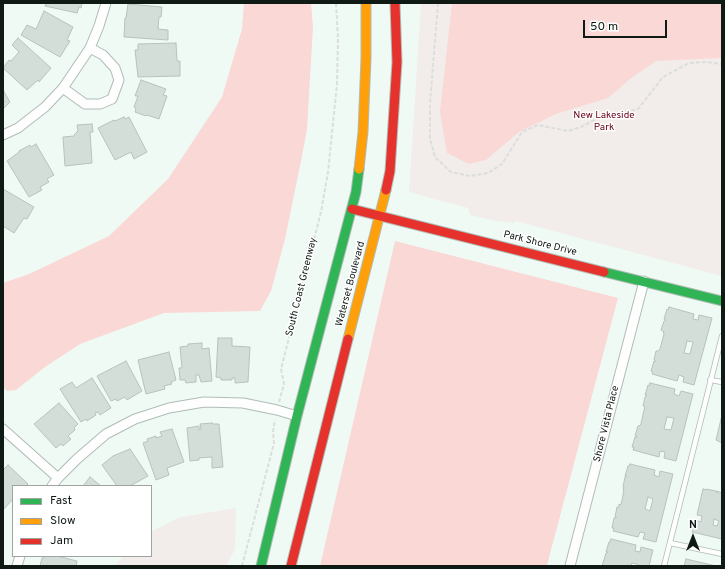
<!DOCTYPE html>
<style>
body{margin:0}
#map{position:relative;width:725px;height:569px;overflow:hidden;background:#effaf4;font-family:Overpass,sans-serif}
canvas{display:block}
.frame{position:absolute;inset:0;border:4px solid #0f1a15;pointer-events:none}
.legend{position:absolute;left:12px;top:485px;width:140px;height:72px;box-sizing:border-box;background:#fff;border:1px solid #9fa3a1;margin:0;padding:5px 7px;list-style:none;font-size:12px;color:#0f1a15}
.legend li{display:flex;align-items:center;gap:8px;height:20px}
.legend b{width:20px;border:1px solid #9fa3a1}
.north{position:absolute;left:673px;top:517px;width:40px;height:40px;-webkit-text-stroke:3px #fff;paint-order:stroke;rotate:0deg;font-size:11px;font-weight:700;line-height:16px;text-align:center;color:#0f1a15}
.north::after{content:'';display:block;margin:auto;width:14px;height:18px;background:#0f1a15;clip-path:polygon(50% 0,100% 100%,50% 72%,0 100%)}
.scale{position:absolute;left:583px;top:20px;width:84px;height:18px;box-sizing:border-box;border:2px solid #0f1a15;border-top:0;padding-left:5px;font-size:12px;line-height:14px;white-space:nowrap;color:#0f1a15;-webkit-text-stroke:3px #fff;paint-order:stroke}
</style>
<div id="map">
<canvas width="725" height="569"></canvas>
<div class="frame"></div>
<ul class="legend">
<li><b style="height:5px;background:#30b455"></b>Fast</li>
<li><b style="height:5px;background:#ff9f0a"></b>Slow</li>
<li><b style="height:5px;background:#e5322d"></b>Jam</li>
</ul>
<div class="north">N</div>
<div class="scale">50 m</div>
</div>
<script>
const context = document.querySelector('canvas').getContext('2d');
context.lineJoin = 'round';
function fill(path, color) { context.fillStyle = color; context.fill(path, 'evenodd'); }
const shape = rows => new Path2D(rows.map(r => 'M' + r).join(''));
function stroke(path, color, width, dash) { context.strokeStyle = color; context.lineWidth = width; context.lineCap = dash ? 'butt' : 'round'; context.setLineDash(dash || []); context.stroke(path); }
function label(font, color, halo, rows, align = 'center') {
  context.font = font + ' Overpass,sans-serif'; context.lineWidth = 3; context.setLineDash([]); context.textBaseline = 'middle'; context.strokeStyle = halo; context.fillStyle = color; for (const [text, x, y, turn = 0] of rows) {
    context.save(); context.translate(x, y); context.rotate((+turn || 0) * Math.PI / 180); context.textAlign = isNaN(turn) ? turn : align; if (halo) context.strokeText(text, 0, 0); context.fillText(text, 0, 0); context.restore();
  }
}
const green = shape([
 [421,3,722,3,722,276,516,221,514,223,496,221,470,215,468,208,409,192],
 [236,508,235,549,226,566,115,566,123,556,151,556,151,532,181,517]
]);
const water = shape([
 [244,3,311,3,313,27,307,129,302,156,285,239,271,291,260,311,164,313,80,344,45,367,16,390,7,391,3,387,3,283,29,274,109,236,168,179,222,97,242,29],
 [452,3,722,3,722,58,656,61,630,79,608,98,556,114,519,132,486,160,469,164,447,153,440,112],
 [395,241,618,298,547,565,320,566]
]);
const building = shape([
 [46,3,82,3,81,8,79,7,77,13,45,6,46,3],
 [128,4,162,7,161,17,159,17,158,29,168,30,168,40,124,37,125,18,126,18,128,4],
 [44,11,73,27,67,40,70,41,60,57,21,35,27,25,36,29,44,11],
 [18,38,51,68,39,82,38,80,27,90,3,68,9,60,11,61,19,52,12,45,18,38],
 [176,43,177,61,180,61,180,76,138,77,135,50,138,50,138,44,176,43],
 [141,80,166,89,163,95,167,96,159,119,147,115,146,116,135,112,136,108,134,107,138,96,135,96,141,80],
 [3,90,10,102,3,109,3,90],
 [124,117,125,119,129,117,147,152,134,159,131,152,115,160,98,128,114,120,115,121,124,117],
 [92,124,93,132,90,132,92,163,65,166,63,137,74,136,75,134,78,131,77,125,92,124],
 [36,144,54,175,47,179,49,182,40,187,42,190,29,197,7,161,19,152,19,151,30,145,31,147,36,144],
 [3,189,34,207,27,219,24,218,14,233,3,226,3,189],
 [669,307,694,314,693,319,698,320,699,315,712,318,694,385,683,382,684,377,679,375,677,381,652,374,653,372,651,371,654,361,655,362,655,360,654,360,656,351,658,351,660,349,664,334,663,331,661,330,664,321,665,321,666,320,664,319,667,309,668,310,669,307],
 [687,341,693,342,690,354,684,353,687,341],
 [218,338,232,338,232,346,250,347,248,382,235,383,235,378,232,378,232,380,221,380,221,378,216,377,218,338],
 [202,343,202,349,209,348,212,381,201,382,199,375,196,375,196,382,186,383,185,380,180,380,179,368,182,368,180,347,188,346,188,344,202,343],
 [169,352,176,380,171,382,172,384,164,386,165,389,146,394,138,360,169,352],
 [126,361,142,391,127,400,125,397,117,401,116,399,111,401,97,376,126,361],
 [92,378,111,408,100,415,98,412,95,413,96,415,87,421,86,419,81,422,60,389,72,382,76,388,92,378],
 [650,383,675,389,674,394,679,396,681,391,693,394,676,461,664,458,665,452,660,451,659,457,633,450,634,447,632,447,635,437,636,438,637,436,635,436,638,426,639,426,641,424,644,410,645,407,643,406,645,397,647,395,645,395,648,385,649,386,650,383],
 [667,417,674,418,671,430,664,429,667,417],
 [59,403,78,424,74,428,75,430,68,436,71,439,63,446,61,444,56,448,34,424,59,403],
 [722,415,722,443,716,440,722,415],
 [212,423,213,424,219,424,223,467,212,468,212,457,199,458,199,460,190,461,187,428,199,426,199,430,201,429,200,424,212,423],
 [172,429,184,462,167,468,169,475,156,480,143,443,148,441,147,439,156,436,156,438,162,436,160,432,172,429],
 [130,449,148,476,130,486,117,486,102,465,113,456,130,449],
 [630,464,655,470,654,475,659,477,660,471,673,474,656,542,643,539,645,533,640,532,638,537,613,531,614,528,612,528,614,518,616,518,616,517,615,517,617,507,619,507,619,504,621,505,624,490,623,490,624,487,623,487,625,477,627,476,625,476,628,466,629,466,630,464],
 [648,497,653,499,650,511,645,509,648,497],
 [8,465,28,484,26,486,13,486,13,499,3,510,3,470,8,465],
 [90,477,101,486,83,486,90,477],
 [703,489,706,490,706,489,716,491,717,493,717,491,722,493,722,539,692,532,695,520,701,522,702,516,697,515,703,489],
 [714,519,719,521,717,526,713,525,714,519],
 [611,539,636,545,635,551,640,552,641,547,653,550,649,566,637,566,637,564,632,563,631,566,602,566,606,553,607,553,608,552,606,552,609,542,610,542,611,539],
 [44,556,57,556,77,561,76,566,40,566,42,558,44,558,44,556],
 [686,559,716,566,684,566,686,559]
]);
const path = shape([
 [438,3,430,103,430,139,435,157,451,172,470,176,488,173,502,164,522,132,538,125,568,131,581,127,600,117,638,109,663,77,689,63,706,62,722,64],
 [279,402,284,384,281,369,321,212,328,172,337,84,338,38,336,3],
 [242,566,274,443,273,431,275,420]
]);
const lane = shape([
 [710,380,722,382],
 [670,543,722,554],
 [664,566,722,336]
]);
const street = shape([
 [63,88,85,104,100,104,112,99,119,80,115,68,103,55,90,48],
 [3,135,18,128,45,107,63,88,90,48,99,26,106,3],
 [3,429,58,478],
 [52,486,58,478,77,459,106,434,135,419,169,408,204,402,243,403,277,410,297,416],
 [17,566,20,556],
 [570,566,644,281]
]);
const fast = shape([
 [604,272,722,301],
 [261,566,297,416,356,192,359,169]
]);
const slow = shape([
 [359,169,363,132,366,58,366,3],
 [348,339,386,190]
]);
const jam = shape([
 [386,190,390,171,397,62,395,3],
 [352,209,604,272],
 [291,566,348,339]
]);
const parkNames = [
 ["New Lakeside",604,116],
 ["Park",604,128]
];
const streetNames = [
 ["Park Shore Drive",540,244,14],
 ["Waterset Boulevard",351,284,-75],
 ["South Coast Greenway",302,287,-76],
 ["Shore Vista Place",607,424,-76]
];
fill(green, '#f2edea');
fill(water, '#fad8d6');
fill(building, '#d4ded9');
stroke(building, '#b8c2bd', 1);
stroke(lane, '#b1bcb6', 6);
stroke(street, '#b1bcb6', 11);
stroke(fast, '#b1bcb6', 11);
stroke(slow, '#b1bcb6', 11);
stroke(jam, '#b1bcb6', 11);
stroke(path, '#dbdedc', 2, [4, 2]);
stroke(lane, '#fdfefd', 4.5);
stroke(street, '#fdfefd', 9);
stroke(fast, '#30b455', 9);
stroke(slow, '#ff9f0a', 9);
stroke(jam, '#e5322d', 9);
label('10px', '#670019', '#fff', parkNames);
label('10px', '#0f1a15', '#fff', streetNames);
</script>
